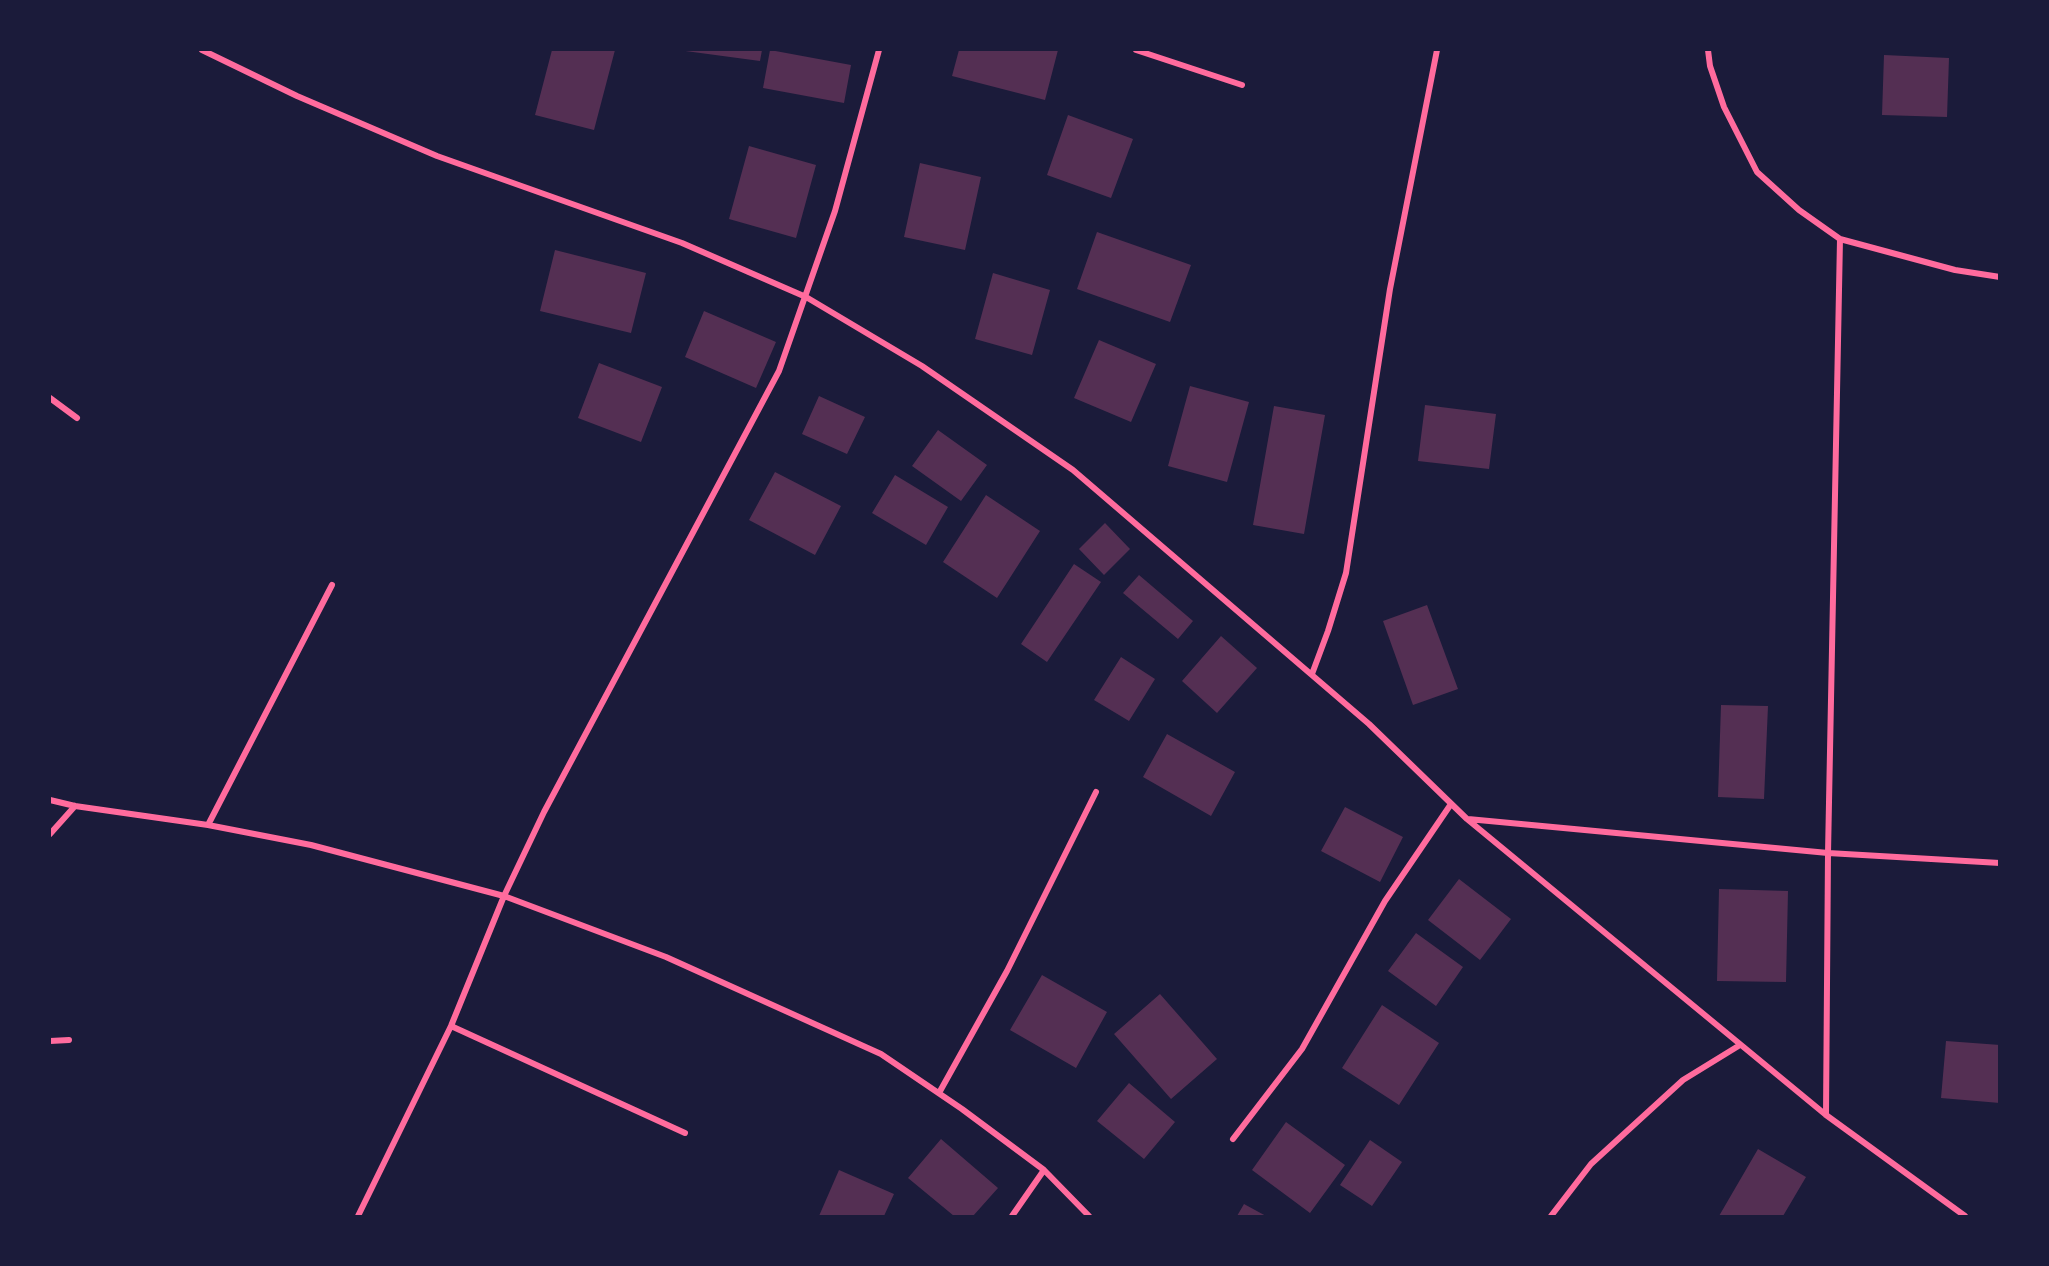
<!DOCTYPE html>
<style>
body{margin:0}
#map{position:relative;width:2049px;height:1266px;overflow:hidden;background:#1b1b3a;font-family:Montserrat,sans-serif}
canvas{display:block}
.frame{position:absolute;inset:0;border:51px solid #1b1b3a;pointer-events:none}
</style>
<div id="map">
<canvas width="2049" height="1266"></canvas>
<div class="frame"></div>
</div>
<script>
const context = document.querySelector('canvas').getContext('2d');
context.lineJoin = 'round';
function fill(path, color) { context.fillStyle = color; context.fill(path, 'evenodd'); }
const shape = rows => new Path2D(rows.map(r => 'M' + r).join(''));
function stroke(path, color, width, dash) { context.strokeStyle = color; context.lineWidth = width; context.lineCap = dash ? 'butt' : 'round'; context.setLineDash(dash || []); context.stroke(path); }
const building = shape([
 [552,50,615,50,594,130,535,115],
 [678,50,762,50,760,61],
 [770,50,851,65,844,103,763,88],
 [959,50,1058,50,1045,100,952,76],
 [1884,55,1949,58,1947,117,1882,115],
 [1068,115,1133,139,1111,198,1047,175],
 [749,146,816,165,796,238,729,219],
 [920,163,981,177,965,250,904,237],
 [1097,232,1191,265,1170,322,1077,289],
 [555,250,646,273,631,333,540,311],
 [993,273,1050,290,1032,355,975,339],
 [704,311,776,342,756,388,685,357],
 [1099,340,1156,364,1131,422,1074,398],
 [599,363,662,387,641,442,578,418],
 [1190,386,1249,402,1227,482,1168,466],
 [819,396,865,417,847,454,802,434],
 [1425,405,1496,414,1489,469,1418,461],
 [1274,406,1325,415,1304,534,1253,525],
 [938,430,987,465,961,501,912,466],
 [775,472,841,506,815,555,749,520],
 [895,475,948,507,926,545,872,513],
 [986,495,1040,531,997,598,943,562],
 [1105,523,1130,549,1104,575,1079,549],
 [1074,564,1101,582,1047,662,1021,644],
 [1139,575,1193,621,1178,639,1123,593],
 [1427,605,1458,689,1413,705,1383,621],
 [1221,636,1257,668,1217,713,1182,681],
 [1121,657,1155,679,1129,721,1094,700],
 [1721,705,1768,706,1764,799,1718,797],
 [1167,734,1235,772,1211,816,1143,777],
 [1345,807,1403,837,1380,882,1321,851],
 [1459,879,1511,919,1480,960,1428,920],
 [1719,889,1788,891,1786,982,1717,981],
 [1416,933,1463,967,1436,1006,1388,971],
 [1042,975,1107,1012,1076,1068,1010,1030],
 [1160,994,1217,1059,1171,1099,1114,1034],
 [1382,1005,1439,1043,1399,1105,1342,1068],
 [1946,1041,2000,1045,2000,1103,1941,1098],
 [1129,1083,1175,1122,1144,1159,1097,1121],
 [1286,1122,1345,1165,1310,1213,1252,1170],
 [941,1139,998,1188,973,1216,954,1216,908,1178],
 [1370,1140,1402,1162,1372,1206,1340,1185],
 [1758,1149,1806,1177,1783,1216,1719,1216],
 [839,1170,894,1194,884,1216,819,1216],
 [1244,1204,1266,1216,1237,1216]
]);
const minor = shape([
 [202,50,297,96,437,156,682,243,806,297,922,366,1073,470,1369,724,1467,819,1826,1115,1965,1216],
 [1136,50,1242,85],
 [1708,50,1710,66,1724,107,1757,172,1799,210,1840,239,1955,270,2000,277],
 [50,398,77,418],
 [1312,674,1328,631,1346,573,1390,289,1437,50],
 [50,800,75,806,208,825,311,845,504,896,666,957,881,1054,962,1109,1044,1170,1089,1216],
 [1468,819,1828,853,2000,863],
 [208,825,332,585],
 [50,834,75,806],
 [451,1026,685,1133],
 [50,1041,69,1040],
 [939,1093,1007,971,1096,792],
 [1826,1115,1828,853,1840,239],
 [1233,1139,1302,1049,1385,901,1451,804],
 [358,1216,451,1026,504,896,544,812,779,371,835,211,879,50],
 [1012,1216,1044,1170],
 [1551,1216,1591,1164,1683,1080,1740,1045]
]);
fill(building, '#542f53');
stroke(minor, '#ff6b9d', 6);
</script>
